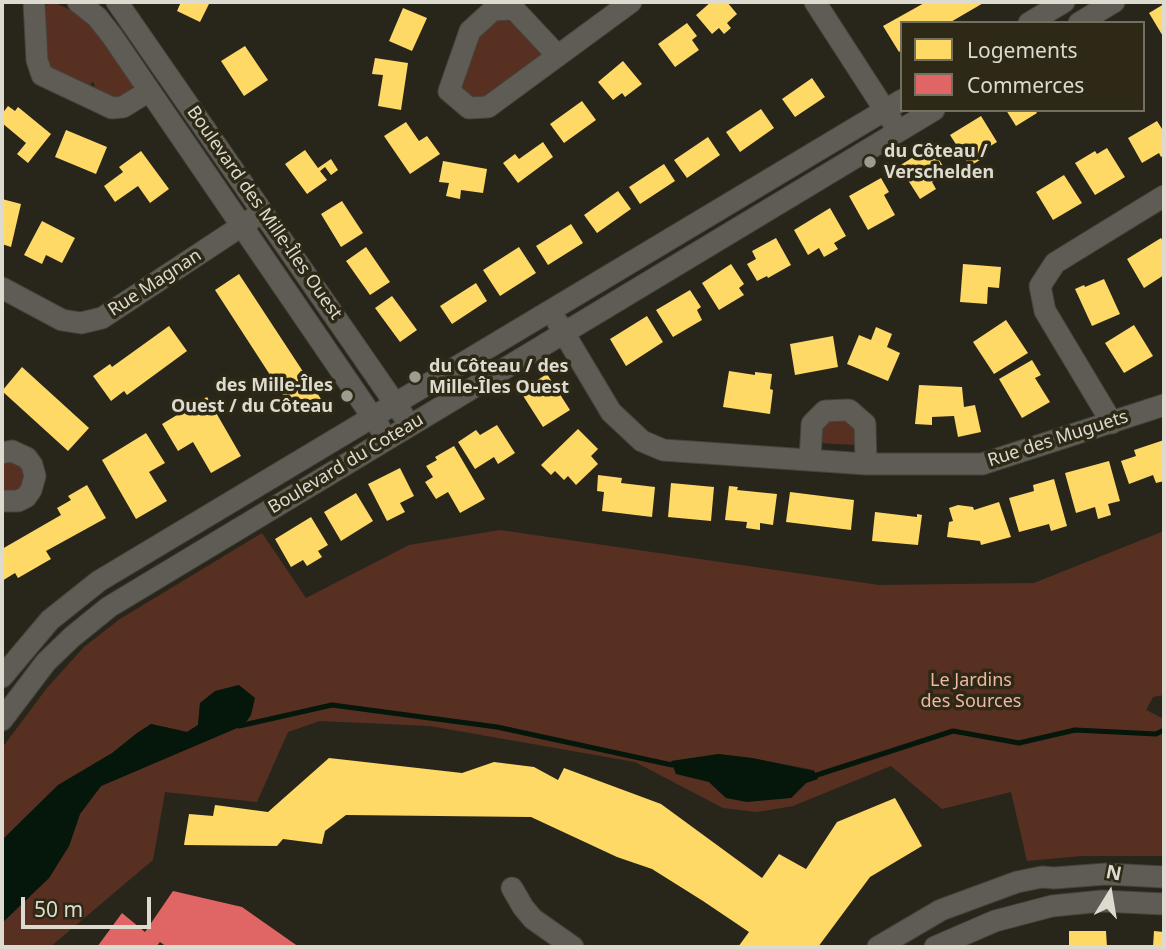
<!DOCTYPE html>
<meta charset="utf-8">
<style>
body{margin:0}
#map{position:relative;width:1166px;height:949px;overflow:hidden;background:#28261b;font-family:"Noto Sans",sans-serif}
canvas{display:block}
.frame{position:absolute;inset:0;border:4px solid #dddacf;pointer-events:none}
.legend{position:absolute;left:900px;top:21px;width:245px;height:91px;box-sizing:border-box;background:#2d2916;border:2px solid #737060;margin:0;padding:9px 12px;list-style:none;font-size:21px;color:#dddacf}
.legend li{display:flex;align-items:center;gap:14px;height:35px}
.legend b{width:35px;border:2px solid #737060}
.north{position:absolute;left:1075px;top:858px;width:70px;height:70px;-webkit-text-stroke:5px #2d2916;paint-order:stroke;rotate:11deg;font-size:19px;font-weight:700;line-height:28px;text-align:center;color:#dddacf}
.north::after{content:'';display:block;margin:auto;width:24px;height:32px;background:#dddacf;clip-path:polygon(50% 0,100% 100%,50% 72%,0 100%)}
.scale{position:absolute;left:21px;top:897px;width:130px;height:32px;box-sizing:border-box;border:4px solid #dddacf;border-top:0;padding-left:9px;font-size:21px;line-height:24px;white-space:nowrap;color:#dddacf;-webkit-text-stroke:5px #2d2916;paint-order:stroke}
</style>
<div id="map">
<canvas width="1166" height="949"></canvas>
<div class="frame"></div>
<ul class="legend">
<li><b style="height:19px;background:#ffd966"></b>Logements</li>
<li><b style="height:19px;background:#e06666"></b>Commerces</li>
</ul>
<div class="north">N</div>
<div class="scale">50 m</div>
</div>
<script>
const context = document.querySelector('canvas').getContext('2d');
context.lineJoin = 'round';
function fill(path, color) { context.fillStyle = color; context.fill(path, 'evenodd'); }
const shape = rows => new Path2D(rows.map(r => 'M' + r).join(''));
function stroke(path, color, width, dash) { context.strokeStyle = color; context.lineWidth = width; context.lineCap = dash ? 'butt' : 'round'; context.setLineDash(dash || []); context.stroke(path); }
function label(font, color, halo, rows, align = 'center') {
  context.font = font + ' "Noto Sans",sans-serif'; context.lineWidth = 7; context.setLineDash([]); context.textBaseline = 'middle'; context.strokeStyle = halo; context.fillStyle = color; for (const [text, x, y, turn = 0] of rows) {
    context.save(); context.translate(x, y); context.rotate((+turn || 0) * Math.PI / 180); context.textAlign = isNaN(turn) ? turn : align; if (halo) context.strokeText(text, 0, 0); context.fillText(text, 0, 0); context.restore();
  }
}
const green = shape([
 [53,2,75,12,95,30,134,84,132,90,115,99,93,89,95,84,92,82,89,87,49,66,46,59,44,12,47,4],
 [495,17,513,19,549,55,485,103,455,91,474,36],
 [830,419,846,420,857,428,856,445,819,443,820,430],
 [2,459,25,465,24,491,2,495],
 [500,530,879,585,1034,583,1164,531,1164,695,1153,697,1146,710,1164,719,1164,856,1081,856,1027,861,1011,792,942,809,891,766,793,806,757,812,723,808,635,762,430,726,320,721,288,732,257,802,165,792,153,860,50,947,2,947,2,923,49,878,69,846,80,814,101,786,244,725,239,685,216,691,200,703,198,725,187,732,151,724,2,840,2,748,47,688,84,647,120,619,262,533,306,598,409,545],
 [718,754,752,758,814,770,818,778,806,783,791,798,726,798,709,782]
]);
const water = shape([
 [239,685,255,698,251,715,244,725,101,786,80,814,69,846,49,878,2,923,2,840,58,785,112,753,137,733,151,724,187,732,198,725,200,703,215,691],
 [718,754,752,758,814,771,818,779,806,783,791,798,747,802,726,798,709,782,676,774,671,761]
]);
const homes = shape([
 [181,2,210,2,200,22,177,11],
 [711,2,727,2,737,14,727,23,731,28,724,34,719,28,712,34,696,15],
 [926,2,985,2,949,23,902,23,902,50,899,52,883,26],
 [1164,4,1164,38,1149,13],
 [403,8,427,18,412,51,389,41],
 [687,23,697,36,692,40,699,50,675,67,658,44],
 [245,46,268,80,244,96,221,61],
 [375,58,408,63,401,110,378,106,383,75,372,74],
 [623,61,642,84,625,97,622,93,613,100,598,82],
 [812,78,825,97,795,117,782,99],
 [582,101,596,120,564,143,550,124],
 [8,106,15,111,18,107,51,134,28,163,17,154,26,143,2,123,2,114],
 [761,109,774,128,740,152,726,132],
 [1006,110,1035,110,1037,113,1016,126],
 [981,116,997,142,982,151,985,157,970,166,950,135],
 [1157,121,1164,132,1164,155,1161,157,1159,153,1142,163,1128,138],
 [406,122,419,141,427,136,440,154,410,174,384,136],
 [66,130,107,147,96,174,55,157],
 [708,137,720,155,687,178,674,160],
 [543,142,553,157,518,183,503,163,515,154,519,159],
 [931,146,947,173,932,182,936,189,920,199,899,166],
 [1107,148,1125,177,1095,195,1075,163,1095,151,1097,154],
 [305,150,318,168,331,159,338,170,331,175,325,167,320,171,327,180,307,194,285,164],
 [141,151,169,189,150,203,138,186,115,202,104,186,123,172,119,167],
 [443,161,487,169,483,193,461,190,460,199,446,196,449,183,439,182],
 [664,164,675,181,640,204,629,187],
 [1064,175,1082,203,1053,220,1036,192],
 [881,178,889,192,884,195,895,215,868,230,849,196],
 [618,191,631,209,597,233,584,215],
 [2,199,21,204,11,247,2,244],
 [342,201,363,233,341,247,321,214],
 [830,208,846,236,834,243,838,249,824,257,819,248,808,255,794,230],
 [42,221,75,238,62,263,46,255,42,264,24,255],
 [571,224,583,243,548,265,536,246],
 [776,238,791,265,768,278,767,276,757,281,747,264,756,259,752,251],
 [1161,238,1164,243,1164,275,1144,288,1127,259],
 [366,247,390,282,370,295,346,261],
 [519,247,536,273,500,296,483,270],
 [731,264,744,284,739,288,744,295,719,310,702,283],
 [963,264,1001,267,999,288,988,287,987,304,960,302],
 [239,274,321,399,296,415,215,290],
 [1104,279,1120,314,1092,326,1075,289,1084,285,1085,287],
 [476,283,487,301,452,324,440,306],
 [690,290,701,307,697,310,702,320,673,337,656,310],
 [392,296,417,330,400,342,375,308],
 [647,316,663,342,626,366,610,339],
 [1006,320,1028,353,994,374,973,342],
 [1134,325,1153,356,1124,373,1105,343],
 [169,326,187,351,127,395,124,391,111,401,93,376,110,364,112,367],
 [876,327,892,334,887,347,900,353,888,381,847,364,859,335,871,340],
 [833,336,838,367,795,375,790,344],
 [1032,360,1041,375,1035,378,1050,402,1022,418,999,379],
 [22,367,89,428,68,451,2,391],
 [729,371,755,375,755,372,772,374,770,389,773,390,770,414,723,407],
 [547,374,570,410,543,427,520,391],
 [919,385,962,387,964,407,975,405,981,432,958,437,954,416,932,417,932,425,915,424],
 [207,397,241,456,211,473,193,442,178,451,162,424],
 [497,425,515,453,498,464,494,457,475,469,458,442,476,430,480,435],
 [578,429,598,449,591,456,598,464,576,485,568,476,564,480,555,471,551,475,541,465],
 [146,433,165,463,149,472,167,501,136,519,102,460],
 [1164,440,1164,481,1156,483,1153,475,1129,484,1121,461,1136,456,1134,450],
 [454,446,485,499,460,513,448,492,436,499,425,482,433,477,426,466,437,460,435,457],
 [1109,461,1120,501,1108,504,1111,515,1098,519,1095,507,1076,513,1065,473],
 [400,468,414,496,400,503,405,512,387,521,368,484],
 [598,475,622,478,621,483,655,487,652,517,602,511,604,492,597,491],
 [1054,479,1067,526,1051,531,1049,524,1019,532,1009,498,1034,491,1033,485],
 [671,483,714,487,711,521,668,517],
 [87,485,106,518,46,551,51,559,18,578,15,573,2,581,2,549,61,515,57,508,71,500,68,496],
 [729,486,738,487,737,490,777,494,773,525,760,523,760,530,746,528,747,522,725,520],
 [790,492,854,500,851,530,786,522],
 [356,493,373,521,341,541,324,512],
 [999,502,1011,537,981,545,980,541,947,537,949,522,953,521,949,508,958,505,973,507,974,510],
 [875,512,917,517,917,514,922,515,918,545,872,541],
 [311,517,328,545,318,551,322,557,307,566,303,560,291,567,275,539],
 [329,758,462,773,494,762,534,767,558,780,564,768,661,804,762,878,779,854,806,869,837,822,895,798,922,846,870,877,818,947,738,947,749,932,703,901,652,869,617,857,531,817,346,815,325,831,322,844,283,839,277,846,184,845,189,814,213,816,215,805,268,812],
 [1069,931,1106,931,1107,947,1069,947],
 [1154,931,1164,932,1164,947,1153,947]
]);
const shops = shape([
 [173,891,242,907,299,947,167,947,160,942,156,947,97,947,122,913,145,932]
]);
const stream = shape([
 [239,726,332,705,497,727,672,765],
 [817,775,953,731,1019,743,1075,730,1156,734,1164,730]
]);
const minor = shape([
 [34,2,37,60,42,75,112,108,123,107,149,91],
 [78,2,97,17,112,36,380,428],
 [117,2,403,415],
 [815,2,892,121],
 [1029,23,1064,2],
 [1079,23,1114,2],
 [557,55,514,9,493,10,470,31,449,91,469,108,488,107,631,2],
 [2,288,62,320,81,323,102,318,252,219],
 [558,323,611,412,642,441,663,450,866,464,982,464,1164,405],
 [1112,423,1045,311,1040,286,1055,263,1164,196],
 [2,453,12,451,27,458,32,465,35,476,31,490,26,497,18,501,2,501],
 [810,460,812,424,825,411,849,410,865,424,866,464],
 [2,677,50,620,99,581,902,100],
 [2,720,46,662,72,637,109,607,934,110],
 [512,888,523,907,533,919,573,947],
 [878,947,941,910,1017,882,1042,877,1054,878,1106,874,1164,877],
 [935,947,995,921,1052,906,1102,901,1164,904]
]);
const markers = [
 [870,162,7,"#9e9b90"],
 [415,377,7,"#9e9b90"],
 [347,396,7,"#9e9b90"]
];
const poiNames = [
 ["du Côteau /",884,152],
 ["Verschelden",884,173],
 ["du Côteau / des",429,367],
 ["Mille-Îles Ouest",429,388],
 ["des Mille-Îles",333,386,"right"],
 ["Ouest / du Côteau",333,407,"right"]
];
const streetNames = [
 ["Boulevard des Mille-Îles Ouest",264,213,55],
 ["Rue Magnan",155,283,-33],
 ["Rue des Muguets",1058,439,-18],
 ["Boulevard du Coteau",346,464,-31]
];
const parkNames = [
 ["Le Jardins",971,681],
 ["des Sources",971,702]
];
fill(green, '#583021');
fill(water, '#05160a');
fill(homes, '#ffd966');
fill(shops, '#e06666');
stroke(stream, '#05160a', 5);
stroke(minor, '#45433b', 23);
stroke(minor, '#5e5c54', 21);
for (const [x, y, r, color] of markers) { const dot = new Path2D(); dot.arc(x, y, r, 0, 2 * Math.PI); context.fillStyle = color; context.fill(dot); stroke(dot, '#2d2916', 2.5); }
label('bold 18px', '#dddacf', '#2d2916', poiNames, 'left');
label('18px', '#dddacf', '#2d2916', streetNames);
label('18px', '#f2b6a1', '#2d2916', parkNames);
</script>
